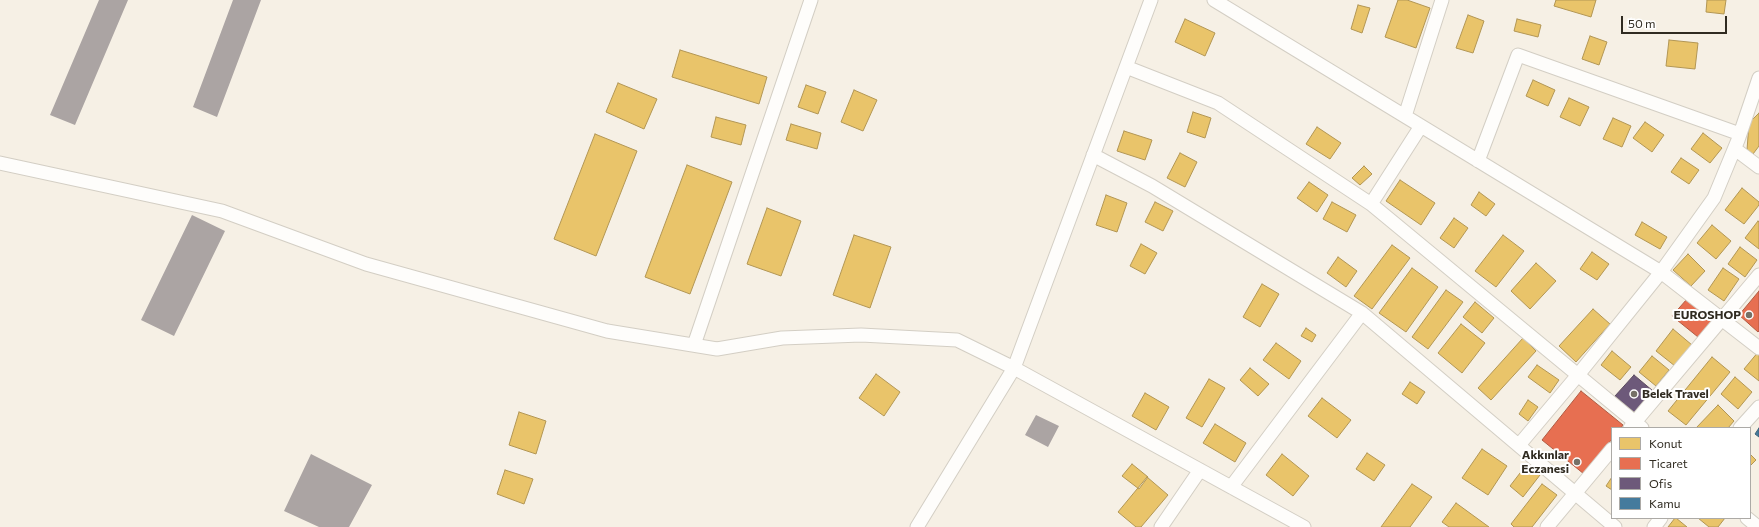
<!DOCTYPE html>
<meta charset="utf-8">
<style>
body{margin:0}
#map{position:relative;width:1759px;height:527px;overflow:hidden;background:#f6f0e5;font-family:Commissioner,sans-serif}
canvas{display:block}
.legend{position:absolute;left:1611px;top:427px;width:140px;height:92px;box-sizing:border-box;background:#fff;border:1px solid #acaaa6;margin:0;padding:5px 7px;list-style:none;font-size:12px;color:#302b21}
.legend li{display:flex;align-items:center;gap:8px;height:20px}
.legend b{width:20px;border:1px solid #acaaa6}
.scale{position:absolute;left:1621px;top:16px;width:106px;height:18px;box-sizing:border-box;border:2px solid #302b21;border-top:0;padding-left:5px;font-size:12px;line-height:14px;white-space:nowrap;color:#302b21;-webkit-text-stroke:3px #fff;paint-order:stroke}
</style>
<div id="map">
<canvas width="1759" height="527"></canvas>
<ul class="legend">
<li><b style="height:11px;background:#e9c46a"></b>Konut</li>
<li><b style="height:11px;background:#e76f51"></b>Ticaret</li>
<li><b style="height:11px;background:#6d597a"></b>Ofis</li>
<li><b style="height:11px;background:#457b9d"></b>Kamu</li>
</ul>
<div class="scale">50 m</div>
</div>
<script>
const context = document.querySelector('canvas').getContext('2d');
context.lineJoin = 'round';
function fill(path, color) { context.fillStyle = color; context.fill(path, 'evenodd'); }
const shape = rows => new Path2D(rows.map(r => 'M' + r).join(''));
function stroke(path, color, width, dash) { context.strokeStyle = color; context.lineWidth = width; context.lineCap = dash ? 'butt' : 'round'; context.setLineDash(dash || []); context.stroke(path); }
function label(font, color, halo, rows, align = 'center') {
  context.font = font + ' Commissioner,sans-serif'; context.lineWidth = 4; context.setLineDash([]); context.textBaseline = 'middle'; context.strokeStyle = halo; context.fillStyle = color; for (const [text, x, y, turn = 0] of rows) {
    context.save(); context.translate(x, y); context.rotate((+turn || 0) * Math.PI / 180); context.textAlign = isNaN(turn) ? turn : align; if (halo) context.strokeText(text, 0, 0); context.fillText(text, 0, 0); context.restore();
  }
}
const homes = shape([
 [1398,0,1407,0,1430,8,1416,48,1385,37,1398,0],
 [1556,0,1596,0,1591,17,1554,6,1556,0],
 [1707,0,1726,0,1724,14,1706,12,1707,0],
 [1358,5,1370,8,1362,33,1351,29,1358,5],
 [1468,15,1484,21,1473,53,1456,48,1468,15],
 [1185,19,1215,33,1205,56,1175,42,1185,19],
 [1517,19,1541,25,1538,37,1514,31,1517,19],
 [1590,36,1607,42,1599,65,1582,59,1590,36],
 [1669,40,1698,43,1695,69,1666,66,1669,40],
 [680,50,767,77,759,104,672,77,680,50],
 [1533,80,1555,90,1548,106,1526,96,1533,80],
 [618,83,657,99,644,129,606,112,618,83],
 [806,85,826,92,818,114,798,107,806,85],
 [854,90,877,100,863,131,841,122,854,90],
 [1569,98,1589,107,1580,126,1560,117,1569,98],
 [1193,112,1211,118,1205,138,1187,132,1193,112],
 [1759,113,1759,146,1753,154,1747,150,1749,123,1759,113],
 [716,117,746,125,741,145,711,137,716,117],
 [1613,118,1631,126,1622,147,1603,139,1613,118],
 [1645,122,1664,135,1652,152,1633,138,1645,122],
 [791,124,821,133,817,149,786,140,791,124],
 [1317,127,1341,143,1330,159,1306,144,1317,127],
 [1124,131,1152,140,1145,160,1117,151,1124,131],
 [1703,133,1722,148,1710,163,1691,149,1703,133],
 [595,134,637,151,596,256,554,239,595,134],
 [1180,153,1197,162,1185,187,1167,178,1180,153],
 [1681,158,1699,170,1689,184,1671,172,1681,158],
 [687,165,732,182,690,294,645,277,687,165],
 [1364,166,1372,174,1360,185,1352,178,1364,166],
 [1400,180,1435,203,1421,225,1386,201,1400,180],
 [1309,182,1328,195,1317,212,1297,198,1309,182],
 [1742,188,1759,202,1759,205,1744,224,1725,210,1742,188],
 [1479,192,1495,204,1486,216,1471,205,1479,192],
 [1106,195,1127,203,1117,232,1096,225,1106,195],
 [1155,202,1173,211,1163,231,1145,222,1155,202],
 [1332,202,1356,215,1347,232,1323,219,1332,202],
 [767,208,801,221,781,276,747,264,767,208],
 [1454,218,1468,228,1454,248,1440,238,1454,218],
 [1758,221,1759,222,1759,249,1745,238,1758,221],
 [1642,222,1667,237,1660,249,1635,235,1642,222],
 [1712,225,1731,241,1716,259,1697,243,1712,225],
 [854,235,891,247,870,308,833,295,854,235],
 [1503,235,1524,251,1496,287,1475,271,1503,235],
 [1141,244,1157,253,1145,274,1130,266,1141,244],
 [1392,245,1410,258,1372,309,1354,296,1392,245],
 [1740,247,1757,260,1745,277,1728,264,1740,247],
 [1592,252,1609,264,1597,280,1580,269,1592,252],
 [1688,254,1705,271,1691,286,1673,270,1688,254],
 [1338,257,1357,271,1346,287,1327,273,1338,257],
 [1536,263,1556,281,1530,309,1511,291,1536,263],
 [1412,268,1438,287,1406,332,1379,313,1412,268],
 [1723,268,1739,279,1724,301,1708,290,1723,268],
 [1262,284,1279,294,1260,327,1243,317,1262,284],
 [1446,290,1463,302,1428,349,1412,337,1446,290],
 [1475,302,1494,318,1482,333,1463,317,1475,302],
 [1593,309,1610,324,1576,362,1559,346,1593,309],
 [1461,324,1485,343,1462,373,1438,353,1461,324],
 [1306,328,1316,335,1312,342,1301,336,1306,328],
 [1673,329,1692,345,1675,366,1656,351,1673,329],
 [1523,338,1536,351,1491,400,1478,388,1523,338],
 [1276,343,1301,361,1289,379,1263,360,1276,343],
 [1612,351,1631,367,1620,380,1601,365,1612,351],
 [1759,351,1759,381,1744,369,1759,351],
 [1652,356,1669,370,1656,386,1639,372,1652,356],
 [1712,357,1730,372,1686,425,1668,411,1712,357],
 [1537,365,1559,380,1550,393,1528,377,1537,365],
 [1250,368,1269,384,1258,396,1240,380,1250,368],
 [876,374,900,392,884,416,859,398,876,374],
 [1735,377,1752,392,1738,409,1721,394,1735,377],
 [1209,379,1225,388,1202,427,1186,418,1209,379],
 [1410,382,1425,392,1417,404,1402,394,1410,382],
 [1145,393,1169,407,1156,430,1132,416,1145,393],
 [1322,398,1351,420,1337,438,1308,416,1322,398],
 [1528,400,1538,407,1528,421,1519,414,1528,400],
 [1718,405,1734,421,1728,428,1696,428,1718,405],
 [519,412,546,421,536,454,509,445,519,412],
 [1215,424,1246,443,1235,462,1203,443,1215,424],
 [1482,449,1507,466,1488,495,1462,478,1482,449],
 [1367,453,1385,465,1374,481,1356,469,1367,453],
 [1282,454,1309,476,1293,496,1266,475,1282,454],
 [1750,454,1756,460,1750,466,1750,454],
 [1132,464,1148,477,1139,489,1122,476,1132,464],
 [1527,464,1540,475,1523,497,1510,486,1527,464],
 [505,470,533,479,524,504,497,494,505,470],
 [1147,477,1168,495,1141,527,1136,527,1118,512,1147,477],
 [1612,477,1612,490,1606,486,1612,477],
 [1412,484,1432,497,1410,527,1381,527,1412,484],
 [1542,484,1557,495,1532,527,1514,527,1511,524,1542,484],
 [1456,503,1489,527,1449,527,1442,522,1456,503],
 [1675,518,1676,518,1687,527,1668,527,1675,518],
 [1698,518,1725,518,1718,527,1709,527,1698,518]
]);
const shops = shape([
 [1759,291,1759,331,1758,332,1739,315,1759,291],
 [1687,299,1713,320,1698,337,1672,316,1687,299],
 [1581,391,1623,425,1621,428,1612,428,1612,439,1584,474,1542,440,1581,391]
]);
const offices = shape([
 [1634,375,1653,391,1635,413,1615,396,1634,375]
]);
const public = shape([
 [1759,428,1759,437,1755,434,1759,428]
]);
const building = shape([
 [99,0,128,0,75,125,50,115],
 [233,0,261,0,217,117,193,107],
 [192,215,225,231,174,336,141,320],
 [1036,415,1059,426,1048,447,1025,435],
 [311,454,372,485,349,527,319,527,284,511]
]);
const street = shape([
 [1214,0,1661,272,1759,348],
 [1126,67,1218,103,1371,204,1642,428],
 [1405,116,1442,0],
 [1735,149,1759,167],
 [1093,155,1152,186,1362,313,1615,527],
 [1478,161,1518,55,1740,134],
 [0,163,222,211,366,264,607,331,717,349,782,338,861,335,957,340,1014,368,1304,527],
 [1371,204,1421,126],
 [694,345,811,0],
 [1630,428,1759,275],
 [1740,428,1759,407],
 [1519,445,1578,375,1661,272,1714,198,1738,140,1759,78],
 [1231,487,1362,313],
 [1747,518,1758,527],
 [917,527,1014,368,1151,0],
 [1161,527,1200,470],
 [1547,527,1612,449],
 [1654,527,1661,518]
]);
const markers = [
 [1749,315,4,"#757066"],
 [1634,394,4,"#757066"],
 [1577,462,4,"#757066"]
];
const poiNames = [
 ["EUROSHOP",1741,315],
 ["Belek Travel",1642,394,"left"],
 ["Akkınlar",1569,455],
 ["Eczanesi",1569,469]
];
fill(homes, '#e9c46a');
stroke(homes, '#b29654', 1);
fill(shops, '#e76f51');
stroke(shops, '#b05b43', 1);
fill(offices, '#6d597a');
stroke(offices, '#5b4b5f', 1);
fill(public, '#457b9d');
stroke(public, '#3f6378', 1);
fill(building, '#aba4a3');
stroke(street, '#d3cec4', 15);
stroke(street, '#fefdfb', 13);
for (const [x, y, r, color] of markers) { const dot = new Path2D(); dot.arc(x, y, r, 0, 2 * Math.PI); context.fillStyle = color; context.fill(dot); stroke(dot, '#fff', 1.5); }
label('bold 12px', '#302b21', '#fff', poiNames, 'right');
</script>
